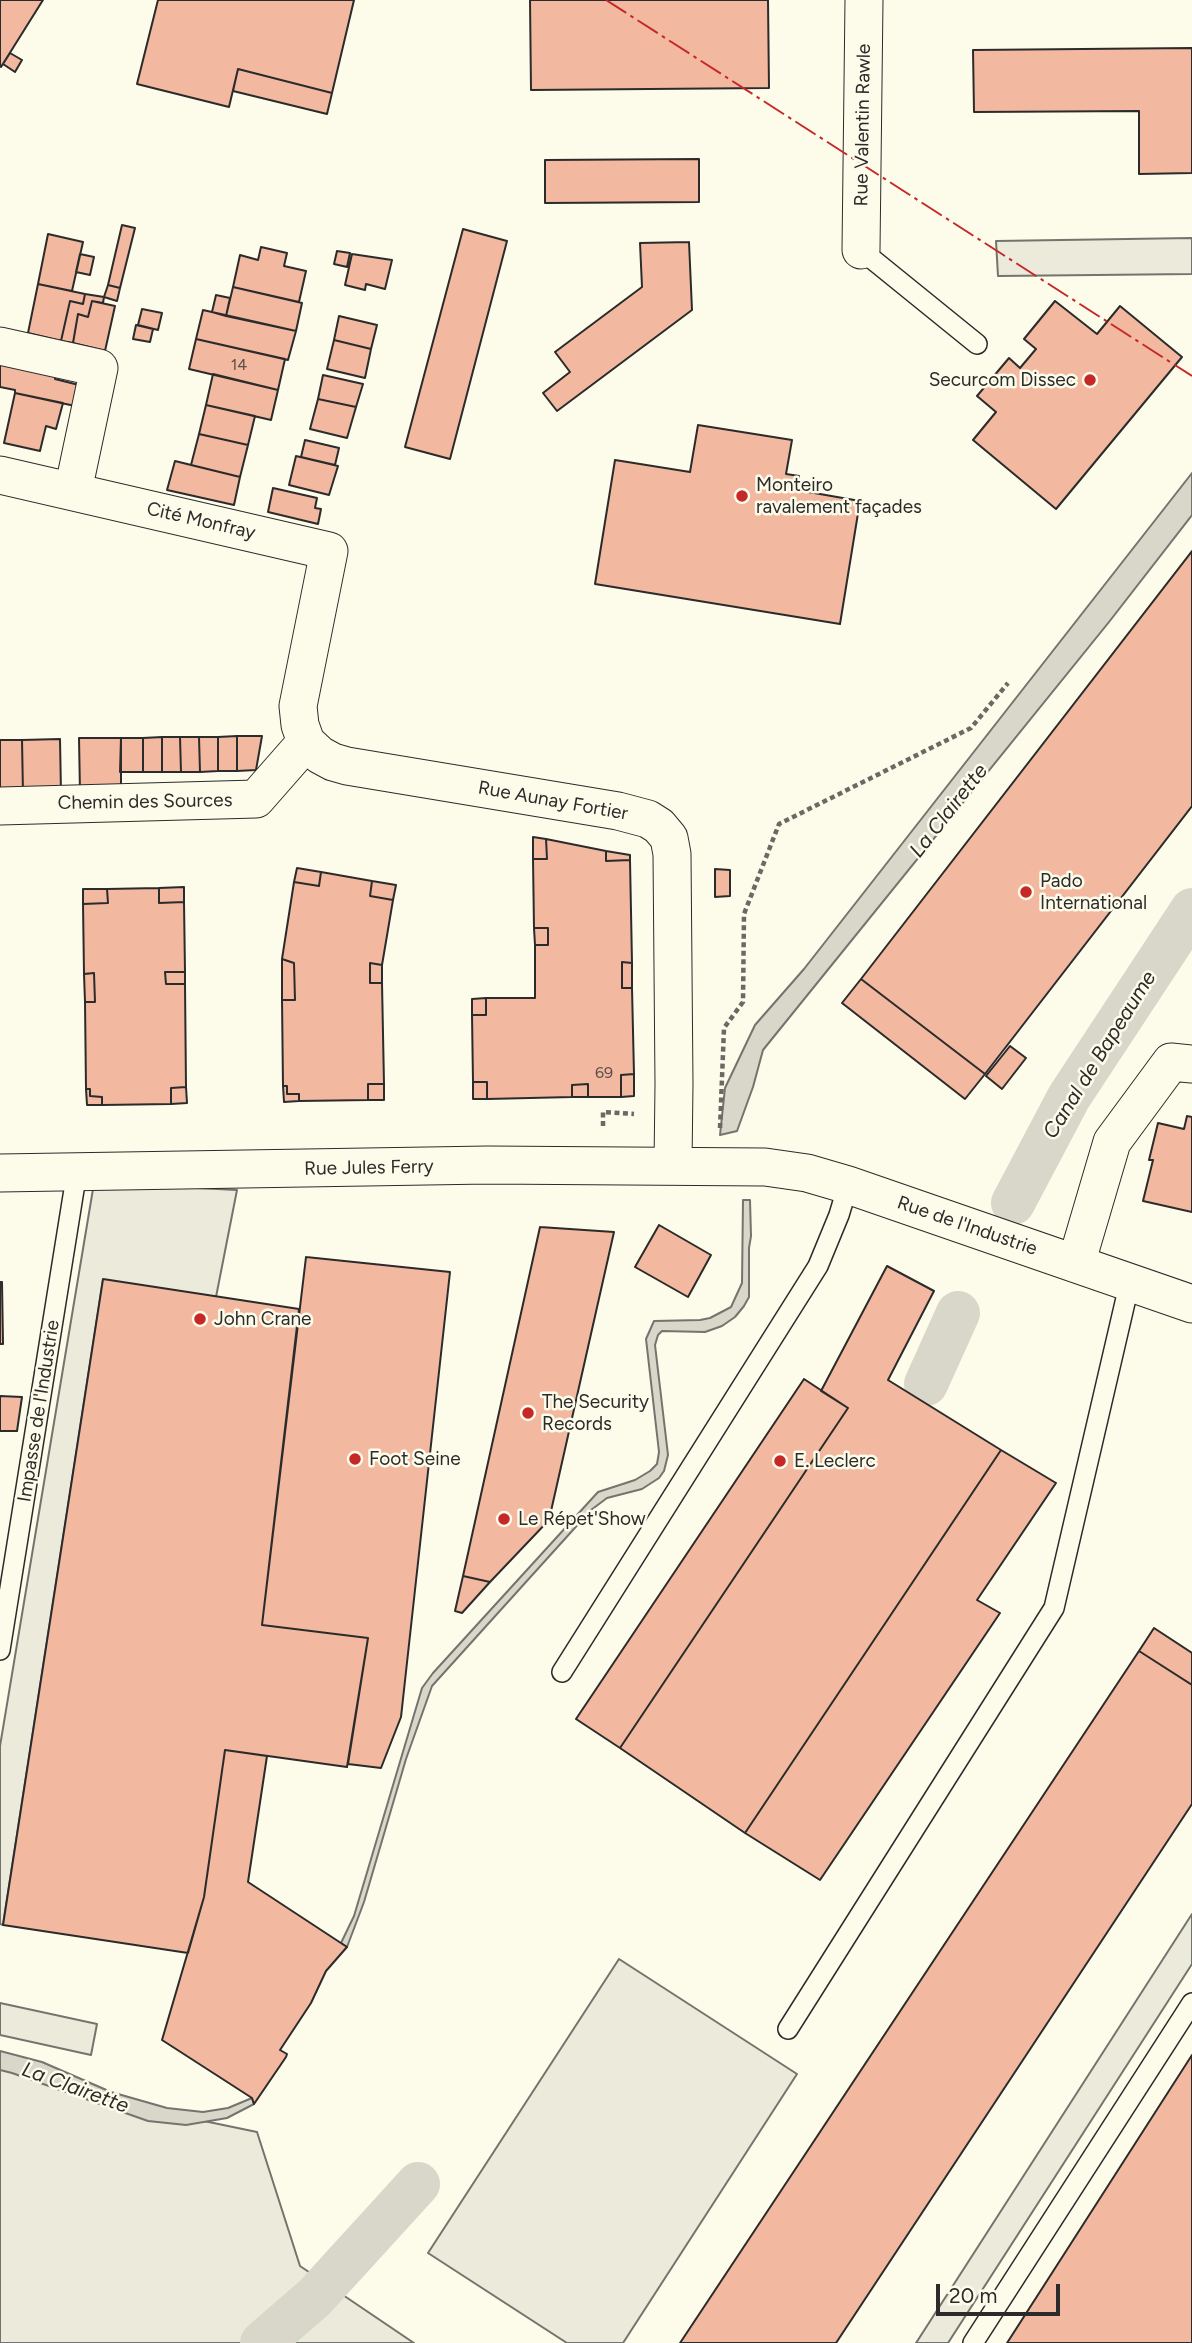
<!DOCTYPE html>
<meta charset="utf-8">
<style>
body{margin:0}
#map{position:relative;width:1192px;height:2343px;overflow:hidden;background:#fdfbea;font-family:Figtree,sans-serif}
canvas{display:block}
.scale{position:absolute;left:936px;top:2284px;width:124px;height:32px;box-sizing:border-box;border:4px solid #2b2b2b;border-top:0;padding-left:9px;font-size:21px;line-height:24px;white-space:nowrap;color:#2b2b2b;-webkit-text-stroke:5px #fdfbea;paint-order:stroke}
</style>
<div id="map">
<canvas width="1192" height="2343"></canvas>
<div class="scale">20 m</div>
</div>
<script>
const context = document.querySelector('canvas').getContext('2d');
context.lineJoin = 'round';
function fill(path, color) { context.fillStyle = color; context.fill(path, 'evenodd'); }
const shape = rows => new Path2D(rows.map(r => 'M' + r).join(''));
function stroke(path, color, width, dash) { context.strokeStyle = color; context.lineWidth = width; context.lineCap = dash ? 'butt' : 'round'; context.setLineDash(dash || []); context.stroke(path); }
function label(font, color, halo, rows, align = 'center') {
  context.font = font + ' Figtree,sans-serif'; context.lineWidth = 5; context.setLineDash([]); context.textBaseline = 'middle'; context.strokeStyle = halo; context.fillStyle = color; for (const [text, x, y, turn = 0] of rows) {
    context.save(); context.translate(x, y); context.rotate((+turn || 0) * Math.PI / 180); context.textAlign = isNaN(turn) ? turn : align; if (halo) context.strokeText(text, 0, 0); context.fillText(text, 0, 0); context.restore();
  }
}
const green = shape([
 [0,2060,117,2103,257,2132,300,2266,414,2343,0,2343,0,2060]
]);
const parking = shape([
 [1192,238,1192,274,998,276,996,241,1192,238],
 [94,1183,237,1190,216,1297,103,1280,3,1925,0,1924,0,1746,94,1183],
 [1192,1914,1192,1964,948,2343,916,2343,1192,1914],
 [619,1959,797,2074,623,2343,567,2343,428,2253,619,1959],
 [0,2003,97,2024,91,2055,0,2035,0,2003]
]);
const water = shape([
 [1192,473,1192,515,1109,622,763,1050,753,1087,737,1131,720,1135,725,1088,755,1025,804,969,1192,473],
 [743,1200,750,1200,751,1236,749,1248,749,1297,744,1306,735,1317,722,1326,705,1332,662,1331,658,1335,655,1345,668,1455,664,1471,659,1478,642,1489,607,1498,591,1510,432,1686,406,1759,364,1902,347,1947,341,1943,354,1916,422,1688,433,1673,598,1492,635,1480,650,1471,657,1464,659,1452,646,1339,654,1321,700,1320,710,1318,731,1307,742,1283,743,1200],
 [0,2051,42,2062,111,2092,167,2108,203,2112,228,2108,252,2098,254,2104,227,2118,186,2125,148,2121,12,2073,0,2070,0,2051]
]);
const canal = shape([
 [1013,1203,1069,1097,1192,910],
 [926,1384,958,1313],
 [262,2343,314,2298,418,2184]
]);
const building = shape([
 [0,0,43,0,1,67,0,66,0,0],
 [158,0,354,0,332,93,238,69,229,107,137,84,158,0],
 [530,0,768,0,769,88,531,90,530,0],
 [1192,48,1192,173,1139,174,1139,111,974,112,973,50,1192,48],
 [10,53,22,60,15,72,3,64,10,53],
 [238,69,332,93,327,114,233,91,238,69],
 [699,159,699,202,545,203,545,160,699,159],
 [122,225,135,228,120,288,108,285,122,225],
 [463,229,507,241,450,459,405,447,463,229],
 [48,234,83,242,72,291,38,284,48,234],
 [689,242,692,310,557,411,543,393,570,372,555,352,642,287,640,243,689,242],
 [261,247,287,253,284,266,306,271,299,302,233,287,240,255,258,260,261,247],
 [337,251,350,253,347,267,334,264,337,251],
 [80,254,94,257,90,275,76,272,80,254],
 [352,254,392,260,385,289,366,284,365,290,345,285,352,254],
 [38,284,85,294,83,304,70,301,61,341,28,333,38,284],
 [108,285,120,288,117,301,104,297,108,285],
 [233,287,302,303,296,331,226,316,233,287],
 [85,294,104,297,103,303,92,301,88,317,78,314,73,343,61,341,70,301,83,304,85,294],
 [216,295,230,298,226,316,212,312,216,295],
 [92,301,115,306,105,351,73,343,78,314,88,317,92,301],
 [1055,301,1097,334,1120,306,1182,357,1056,509,973,440,996,412,977,396,1009,358,1020,368,1036,349,1024,339,1055,301],
 [142,309,162,313,158,330,138,325,142,309],
 [203,310,296,331,288,360,196,339,203,310],
 [339,316,377,325,371,349,334,340,339,316],
 [136,325,153,329,150,342,133,339,136,325],
 [196,339,285,359,278,390,189,369,196,339],
 [334,340,371,349,365,378,327,369,334,340],
 [0,360,56,373,55,379,79,385,75,406,15,393,15,390,0,387,0,360],
 [213,374,278,390,271,420,206,405,213,374],
 [323,375,363,384,356,407,318,399,323,375],
 [15,393,63,403,56,429,46,426,40,451,4,443,15,393],
 [318,399,356,407,347,438,310,429,318,399],
 [206,405,255,416,248,445,199,434,206,405],
 [698,425,792,440,786,474,799,476,797,490,860,501,840,624,595,584,615,460,690,472,698,425],
 [199,434,248,445,240,477,191,465,199,434],
 [305,440,339,448,335,465,301,457,305,440],
 [296,456,338,466,329,495,289,485,296,456],
 [175,461,240,477,234,505,167,490,175,461],
 [273,488,317,498,315,508,321,509,318,524,268,512,273,488],
 [1192,551,1192,806,985,1074,861,979,1192,551],
 [237,736,262,736,256,770,237,771,237,736],
 [237,736,237,771,218,771,218,737,237,736],
 [162,737,180,737,181,772,162,772,162,737],
 [162,737,162,772,143,772,143,738,162,737],
 [180,737,199,737,200,772,181,772,180,737],
 [199,737,218,737,218,771,200,772,199,737],
 [79,738,121,738,121,792,80,793,79,738],
 [121,738,143,738,143,772,120,772,121,738],
 [60,739,61,793,23,794,22,740,60,739],
 [0,740,22,740,23,794,0,794,0,740],
 [533,837,546,839,547,859,533,859,533,837],
 [546,839,606,851,606,861,630,860,632,963,622,962,622,988,632,988,634,1074,621,1075,621,1097,588,1097,588,1084,572,1085,572,1097,487,1099,487,1082,473,1082,472,1015,486,1015,486,998,535,998,535,945,548,945,548,928,534,928,533,859,547,859,546,839],
 [606,851,630,855,630,860,606,861,606,851],
 [297,868,321,872,319,886,294,882,297,868],
 [715,869,730,870,730,896,715,897,715,869],
 [321,872,372,881,370,896,393,900,382,965,370,963,370,983,382,983,384,1084,368,1084,368,1100,299,1101,299,1094,287,1094,287,1086,283,1086,282,1000,295,1000,294,963,282,959,294,882,319,886,321,872],
 [372,881,396,885,393,900,370,896,372,881],
 [184,887,184,902,159,903,159,888,184,887],
 [159,888,159,903,184,902,185,972,165,972,166,984,185,984,186,1087,171,1088,171,1104,102,1105,102,1097,90,1096,90,1089,86,1089,85,1002,95,1002,94,973,84,974,83,904,108,903,107,889,159,888],
 [83,889,107,889,108,903,83,904,83,889],
 [534,928,548,928,548,945,535,945,534,928],
 [282,959,294,963,295,1000,282,1000,282,959],
 [622,962,632,963,632,988,622,988,622,962],
 [370,963,382,965,382,983,370,983,370,963],
 [165,972,185,972,185,984,166,984,165,972],
 [94,973,95,1002,85,1002,84,974,94,973],
 [861,979,985,1074,965,1099,842,1003,861,979],
 [486,998,486,1015,472,1015,472,999,486,998],
 [1010,1046,1026,1058,1002,1089,986,1076,1010,1046],
 [634,1074,634,1096,621,1097,621,1075,634,1074],
 [473,1082,487,1082,487,1099,473,1099,473,1082],
 [368,1084,384,1084,384,1100,368,1100,368,1084],
 [588,1084,588,1097,572,1097,572,1085,588,1084],
 [283,1086,287,1086,287,1094,299,1094,299,1101,284,1102,283,1086],
 [186,1087,187,1103,171,1104,171,1088,186,1087],
 [86,1089,90,1089,90,1096,102,1097,102,1105,87,1105,86,1089],
 [1187,1116,1192,1117,1192,1212,1143,1201,1153,1160,1149,1160,1158,1123,1184,1129,1187,1116],
 [659,1225,711,1255,688,1297,635,1267,659,1225],
 [540,1227,614,1232,549,1520,490,1582,463,1576,540,1227],
 [306,1257,450,1272,401,1717,381,1768,348,1764,368,1638,262,1625,306,1257],
 [887,1266,934,1291,888,1380,1001,1450,745,1833,620,1748,848,1408,821,1391,887,1266],
 [103,1279,299,1309,262,1625,368,1638,347,1767,225,1750,204,1897,188,1953,3,1925,103,1279],
 [0,1282,2,1282,3,1344,0,1344,0,1282],
 [804,1379,848,1408,620,1748,576,1719,804,1379],
 [0,1396,22,1397,17,1431,0,1431,0,1396],
 [1001,1450,1056,1483,977,1600,1000,1613,820,1880,745,1833,1001,1450],
 [463,1576,490,1582,462,1613,455,1611,463,1576],
 [1154,1628,1192,1653,1192,1685,1139,1651,1154,1628],
 [1139,1651,1192,1685,1192,1804,836,2343,680,2343,1139,1651],
 [225,1750,267,1756,248,1882,347,1947,326,1971,311,2003,280,2050,287,2054,286,2057,254,2104,252,2098,162,2040,204,1897,225,1750],
 [1192,2055,1192,2343,1007,2343,1192,2055]
]);
const path = shape([
 [603,1126,603,1112,634,1114],
 [720,1128,724,1028,743,1002,744,914,779,824,971,728,1008,683]
]);
const service = shape([
 [861,250,977,344],
 [0,1650,77,1171],
 [562,1672,818,1266,839,1215,848,1185],
 [788,2029,1054,1608,1130,1281],
 [973,2343,1192,2003]
]);
const minor = shape([
 [861,250,864,0],
 [0,346,99,368,73,491],
 [0,475,329,551,298,706,300,725,306,742,320,755,333,762,347,766,618,811,648,819,659,826,669,838,672,854,674,1084,673,1165],
 [0,806,256,799,306,742],
 [0,1173,488,1165,765,1167,807,1173,848,1185,1192,1304],
 [1076,1264,1112,1142,1171,1062,1192,1064]
]);
const power = shape([
 [606,0,1192,376]
]);
const markers = [
 [1090,380,7,"#c62828"],
 [742,496,7,"#c62828"],
 [1026,892,7,"#c62828"],
 [200,1319,7,"#c62828"],
 [528,1413,7,"#c62828"],
 [355,1459,7,"#c62828"],
 [780,1461,7,"#c62828"],
 [504,1519,7,"#c62828"]
];
const numberNames = [
 ["14",239,365],
 ["69",604,1073]
];
const streetNames = [
 ["Rue Valentin Rawle",863,125,-89],
 ["Cité Monfray",201,521,13],
 ["Rue Aunay Fortier",553,801,10],
 ["Chemin des Sources",145,802,-1],
 ["Rue Jules Ferry",369,1168,-1],
 ["Rue de l'Industrie",967,1226,19],
 ["Impasse de l'Industrie",39,1411,-81]
];
const poiNames = [
 ["Securcom Dissec",1076,380,"right"],
 ["Monteiro",756,485],
 ["ravalement façades",756,507],
 ["Pado",1040,881],
 ["International",1040,903],
 ["John Crane",214,1319],
 ["The Security",542,1402],
 ["Records",542,1424],
 ["Foot Seine",369,1459],
 ["E. Leclerc",794,1461],
 ["Le Répet'Show",518,1519]
];
const waterNames = [
 ["La Clairette",949,811,-52],
 ["Canal de Bapeaume",1100,1055,-58],
 ["La Clairette",75,2088,20]
];
fill(green, '#ecebdb');
stroke(green, '#74746e', 2);
fill(parking, '#eceadb');
stroke(parking, '#74746e', 2);
fill(water, '#d8d7c9');
stroke(water, '#74746e', 2);
stroke(canal, '#d8d7c9', 44);
fill(building, '#f2b8a0');
stroke(building, '#2b2b2b', 2);
stroke(service, '#2b2b2b', 22);
stroke(minor, '#2b2b2b', 39);
stroke(path, '#6a6964', 4.5, [5, 3.5]);
stroke(service, '#fdfbea', 19);
stroke(minor, '#fdfbea', 37);
stroke(power, '#c62828', 2, [24, 5, 3.5, 5]);
for (const [x, y, r, color] of markers) { const dot = new Path2D(); dot.arc(x, y, r, 0, 2 * Math.PI); context.fillStyle = color; context.fill(dot); stroke(dot, '#fdfbea', 2.5); }
label('16px', '#5d4e48', null, numberNames);
label('19px', '#2b2b2b', '#fdfbea', streetNames);
label('19px', '#2b2b2b', '#fdfbea', poiNames, 'left');
label('italic 21px', '#2b2b2b', '#fdfbea', waterNames);
</script>
